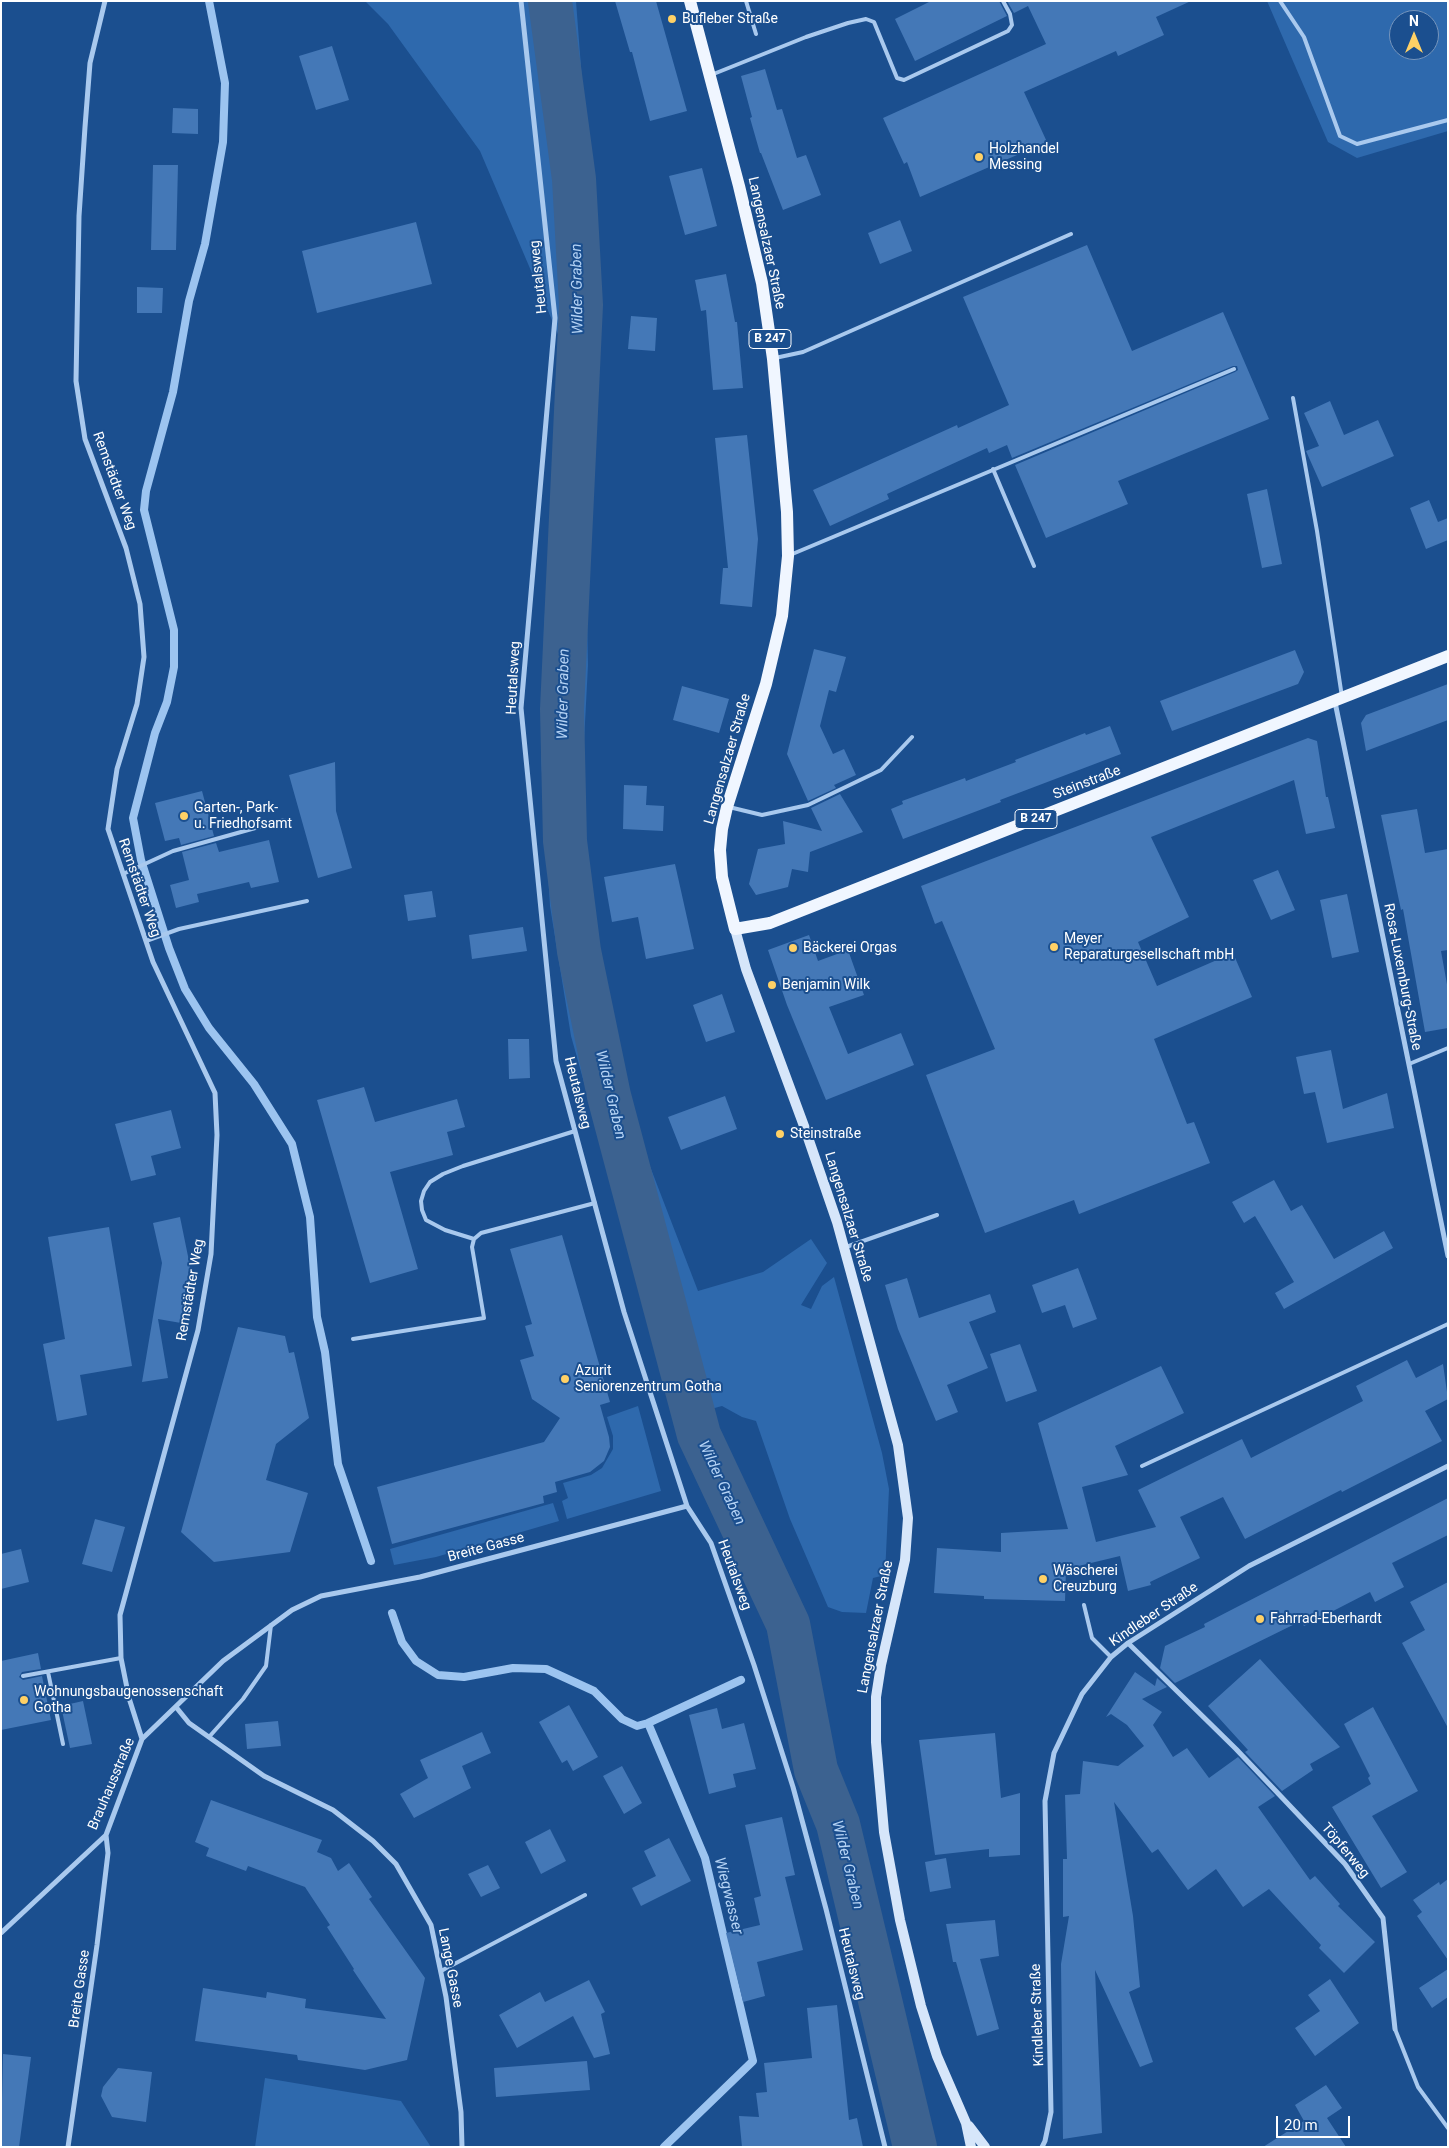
<!DOCTYPE html>
<meta charset="utf-8">
<style>
body{margin:0}
#map{position:relative;width:1449px;height:2148px;overflow:hidden;background:#1b4f8f;font-family:Roboto,sans-serif}
canvas{display:block}
.frame{position:absolute;inset:0;border:2px solid #fff;pointer-events:none}
.north{position:absolute;left:1389px;top:10px;width:50px;height:50px;box-sizing:border-box;background:#1b4f8f;border:1px solid #7695bc;border-radius:50%;rotate:0deg;font-size:14px;font-weight:700;line-height:20px;text-align:center;color:#fff}
.north::after{content:'';display:block;margin:auto;width:18px;height:22px;background:#ffd166;clip-path:polygon(50% 0,100% 100%,50% 72%,0 100%)}
.scale{position:absolute;left:1276px;top:2116px;width:74px;height:22px;box-sizing:border-box;border:2px solid #fff;border-top:0;padding-left:6px;font-size:15px;line-height:18px;white-space:nowrap;color:#fff;-webkit-text-stroke:4px #1b4f8f;paint-order:stroke}
</style>
<div id="map">
<canvas width="1449" height="2148"></canvas>
<div class="frame"></div>
<div class="north">N</div>
<div class="scale">20 m</div>
</div>
<script>
const context = document.querySelector('canvas').getContext('2d');
context.lineJoin = 'round';
function fill(path, color) { context.fillStyle = color; context.fill(path, 'evenodd'); }
const shape = rows => new Path2D(rows.map(r => 'M' + r).join(''));
function stroke(path, color, width, dash) { context.strokeStyle = color; context.lineWidth = width; context.lineCap = dash ? 'butt' : 'round'; context.setLineDash(dash || []); context.stroke(path); }
function label(font, color, halo, rows, align = 'center') {
  context.font = font + ' Roboto,sans-serif'; context.lineWidth = 4; context.setLineDash([]); context.textBaseline = 'middle'; context.strokeStyle = halo; context.fillStyle = color; for (const [text, x, y, turn = 0] of rows) {
    context.save(); context.translate(x, y); context.rotate((+turn || 0) * Math.PI / 180); context.textAlign = isNaN(turn) ? turn : align; if (halo) context.strokeText(text, 0, 0); context.fillText(text, 0, 0); context.restore();
  }
}
const green = shape([
 [365,1,576,1,583,94,589,287,586,570,588,665,579,839,592,941,619,1086,698,1291,763,1272,811,1239,827,1263,801,1305,811,1309,822,1286,834,1277,882,1453,889,1489,885,1575,873,1578,866,1613,842,1612,828,1607,790,1519,756,1421,742,1417,722,1406,678,1418,571,1036,550,906,541,758,544,628,551,521,566,353,480,151,388,24],
 [1267,1,1448,1,1448,131,1357,158,1328,142],
 [1399,20,1429,20,1429,50,1399,50],
 [638,1406,661,1491,567,1519,562,1501,568,1498,563,1483,591,1475,602,1468,613,1449,613,1436,607,1417],
 [553,1503,559,1521,436,1557,394,1565,390,1549],
 [265,2078,401,2101,431,2147,255,2147]
]);
const stream = shape([
 [209,1,225,83,223,142,205,244,189,301,173,392,146,491,144,510,174,630,174,667,167,702,155,733,133,818,141,860,169,948,185,989,209,1028,254,1084,292,1144,310,1217,317,1317,325,1352,338,1464,371,1561],
 [392,1613,402,1642,416,1661,438,1675,464,1677,513,1668,546,1669,594,1691,622,1719,637,1726,648,1723],
 [664,2147,753,2061,705,1858,648,1723,741,1680]
]);
const river = shape([
 [550,1,574,179,581,305,562,709,565,841,579,951,609,1096,699,1435,788,1624,816,1770,838,1824,915,2147]
]);
const building = shape([
 [615,1,656,1,687,111,650,121,632,52,630,52],
 [931,1,999,1,1007,16,915,61,895,19],
 [1007,1,1191,1,1156,17,1164,35,1118,56,1116,51,1024,92,1047,142,920,197,907,162,904,164,883,118,1046,44,1028,6,1014,13],
 [332,46,349,100,316,110,299,56],
 [765,69,777,110,782,109,797,158,806,155,821,195,783,210,761,153,760,153,750,118,752,117,741,76],
 [173,108,198,109,198,134,172,133],
 [153,165,178,165,176,250,151,250],
 [702,168,717,226,685,235,669,176],
 [900,220,912,251,880,264,868,233],
 [416,222,432,284,317,313,302,251],
 [1087,245,1132,351,1223,312,1269,419,1118,481,1128,504,1046,538,1015,465,1235,372,1238,370,1237,366,1233,366,1012,458,1007,445,989,453,987,448,887,494,889,499,830,526,813,490,957,425,958,428,1009,405,963,297],
 [726,274,735,322,737,322,743,388,713,390,706,310,701,311,695,280],
 [137,287,163,288,162,313,137,313],
 [631,316,657,318,655,351,628,349],
 [1330,401,1344,435,1378,420,1394,456,1322,487,1306,451,1319,446,1304,413],
 [747,435,758,539,752,607,720,604,723,568,728,568,715,438],
 [1267,489,1282,564,1262,568,1247,494],
 [1429,500,1438,522,1448,518,1448,540,1426,549,1410,508],
 [814,649,846,657,836,692,829,690,820,726,833,754,844,749,856,775,834,785,836,788,808,801,787,754],
 [1295,650,1304,672,1298,684,1172,731,1160,701],
 [1448,684,1448,720,1366,751,1361,723,1366,715],
 [682,686,729,699,719,733,673,720],
 [1110,726,1121,754,1000,800,1001,802,903,839,891,809,903,804,902,801,965,778,966,781,1016,762,1015,760,1085,733,1086,735],
 [1308,738,1317,741,1326,797,1328,797,1335,828,1306,834,1294,780,1151,837,1189,917,1138,942,1157,986,1233,953,1252,997,1154,1039,1187,1124,1194,1122,1210,1163,1079,1214,1074,1200,985,1233,926,1075,995,1049,942,921,935,924,921,886],
 [335,762,336,811,352,868,318,878,289,775],
 [624,785,647,786,646,805,664,806,663,831,623,829],
 [202,791,214,836,181,845,179,838,165,841,155,803],
 [840,794,863,832,810,852,808,872,792,869,788,887,756,895,749,884,758,849,785,844,783,821,822,831,811,808],
 [1417,809,1425,853,1448,849,1448,950,1441,951,1448,990,1448,1028,1425,1032,1403,909,1401,910,1381,815],
 [269,840,279,882,251,888,249,882,197,894,199,902,176,908,170,885,189,880,182,852,216,843,219,852],
 [675,864,694,949,646,959,638,917,612,922,604,877],
 [1278,870,1295,910,1271,920,1253,880],
 [432,891,436,917,408,921,404,895],
 [1347,894,1359,952,1332,958,1320,900],
 [523,927,527,951,472,959,469,935],
 [809,935,818,961,848,950,864,995,829,1007,848,1054,901,1033,914,1065,826,1100,787,1005,768,950],
 [722,994,735,1032,706,1042,693,1005],
 [508,1039,529,1039,530,1078,509,1079],
 [1331,1050,1343,1109,1387,1093,1394,1128,1327,1143,1315,1092,1304,1094,1296,1057],
 [364,1087,375,1122,457,1099,465,1127,447,1132,453,1155,390,1172,418,1269,370,1283,317,1100],
 [725,1096,737,1129,681,1150,668,1117],
 [171,1110,181,1148,151,1156,156,1175,131,1181,115,1124],
 [1274,1180,1291,1211,1302,1205,1334,1259,1384,1231,1393,1248,1284,1309,1275,1293,1294,1282,1255,1216,1244,1223,1232,1202],
 [180,1217,190,1266,181,1323,158,1319,168,1378,142,1382,162,1263,153,1223],
 [109,1227,132,1366,80,1375,87,1415,57,1421,43,1344,65,1339,48,1237],
 [562,1235,610,1402,600,1405,609,1437,610,1447,604,1461,590,1472,555,1482,557,1492,543,1496,544,1503,392,1544,377,1487,544,1442,560,1418,532,1399,520,1360,534,1356,525,1326,532,1324,510,1249],
 [1078,1268,1097,1319,1073,1328,1065,1305,1042,1313,1032,1285],
 [907,1278,919,1318,990,1294,996,1312,969,1322,988,1368,947,1385,958,1412,936,1421,898,1329,885,1285],
 [238,1327,285,1336,289,1353,294,1352,309,1418,276,1444,266,1480,308,1493,290,1552,214,1562,181,1532],
 [1020,1344,1037,1391,1006,1402,990,1354],
 [1407,1360,1416,1378,1443,1364,1448,1399,1425,1411,1442,1441,1342,1492,1341,1490,1245,1539,1223,1497,1180,1517,1200,1558,1150,1582,1151,1585,1128,1591,1120,1556,1066,1569,1065,1601,984,1599,984,1596,934,1593,937,1548,1001,1552,1001,1533,1068,1529,1038,1423,1161,1366,1184,1413,1115,1446,1128,1475,1082,1487,1096,1542,1156,1527,1138,1490,1242,1439,1251,1458,1363,1401,1356,1386],
 [1448,1498,1448,1535,1392,1563,1404,1587,1375,1602,1370,1592,1304,1626,1301,1621,1175,1683,1160,1668,1165,1646,1205,1627,1204,1624],
 [95,1519,125,1527,112,1572,82,1564],
 [21,1549,29,1582,1,1589,1,1554],
 [1448,1582,1448,1728,1402,1643,1425,1630,1410,1602],
 [38,1653,41,1669,22,1672,19,1677,23,1680,42,1676,51,1720,1,1730,1,1661],
 [1260,1659,1340,1747,1310,1764,1313,1770,1282,1791,1245,1752,1248,1750,1208,1706],
 [1135,1672,1155,1686,1157,1678,1167,1687,1142,1699,1162,1712,1153,1725,1173,1757,1187,1748,1209,1778,1238,1757,1275,1796,1258,1807,1310,1880,1315,1876,1340,1904,1338,1906,1375,1942,1344,1973,1319,1948,1321,1945,1269,1889,1243,1907,1216,1869,1188,1890,1158,1849,1152,1853,1114,1802,1133,1916,1140,1987,1129,1992,1153,2062,1140,2067,1095,1970,1102,2133,1063,2139,1061,1964,1069,1916,1063,1917,1063,1859,1067,1859,1065,1795,1080,1794,1083,1761,1118,1766,1144,1746,1127,1725,1111,1714,1106,1717],
 [83,1701,92,1744,70,1748,61,1706],
 [569,1705,598,1757,573,1771,567,1760,562,1763,539,1722],
 [1373,1707,1418,1791,1372,1816,1407,1872,1381,1888,1332,1807,1371,1784,1368,1778,1370,1776,1344,1724],
 [717,1708,722,1729,744,1723,756,1769,733,1774,736,1787,709,1794,689,1715],
 [278,1721,281,1746,247,1749,245,1724],
 [482,1732,491,1753,462,1766,471,1788,414,1818,400,1794,428,1778,420,1760],
 [995,1733,1001,1798,1020,1793,1020,1855,989,1857,989,1849,935,1855,919,1740],
 [622,1766,642,1803,624,1814,603,1776],
 [211,1800,322,1840,317,1852,331,1858,338,1871,349,1863,372,1897,369,1899,425,1978,407,2060,365,2070,298,2060,297,2055,195,2041,203,1988,266,1998,267,1992,306,1999,305,2008,386,2019,353,1970,354,1969,327,1927,330,1925,305,1887,248,1866,246,1871,206,1856,209,1848,195,1842],
 [782,1817,795,1875,785,1877,803,1950,757,1962,765,1996,743,2002,726,1933,760,1925,754,1898,761,1896,745,1825],
 [550,1829,566,1861,541,1874,525,1842],
 [669,1838,691,1881,641,1906,632,1888,656,1876,644,1851],
 [946,1858,951,1888,930,1892,925,1862],
 [488,1865,500,1888,481,1897,468,1874],
 [1448,1879,1448,1960,1417,1916,1422,1912,1413,1900,1439,1882,1440,1885],
 [995,1920,999,1956,980,1959,999,2029,977,2036,956,1962,953,1962,946,1924],
 [1448,1969,1448,1997,1432,2008,1419,1988],
 [1330,1979,1359,2023,1315,2056,1295,2028,1320,2011,1308,1995],
 [589,1980,605,2012,601,2014,610,2054,594,2058,573,2016,517,2048,499,2015,540,1992,545,2002],
 [837,2005,849,2120,857,2118,863,2147,742,2147,739,2116,759,2117,756,2093,767,2092,764,2063,812,2058,807,2008],
 [3,2054,31,2057,19,2147,1,2147],
 [587,2061,590,2090,496,2097,494,2068],
 [118,2068,152,2072,146,2122,112,2117,101,2096,103,2087],
 [1326,2085,1342,2108,1327,2118,1346,2147,1263,2147,1304,2121,1295,2105]
]);
const lane = shape([
 [746,1,756,34],
 [1280,1,1304,37,1340,136,1357,144,1448,120],
 [711,75,806,37,848,23,866,19,874,22,897,78,904,80,1008,31,1012,25,1010,14,1003,1],
 [775,358,803,352,1071,234],
 [1293,398,1317,531,1342,697],
 [993,469,1034,566],
 [790,555,1234,369],
 [729,807,762,815,808,805,881,770,912,737],
 [123,874,173,851,284,820],
 [146,941,179,929,307,901],
 [1409,1064,1448,1048],
 [474,1239,445,1230,426,1220,422,1210,421,1201,424,1191,430,1182,443,1174,463,1166,575,1131],
 [846,1247,937,1215],
 [353,1339,484,1318,472,1247,474,1239,481,1233,595,1203],
 [1142,1466,1448,1324],
 [1084,1605,1092,1638,1111,1657],
 [48,1672,63,1744],
 [23,1676,121,1658],
 [209,1737,243,1699,266,1666,271,1625],
 [441,1971,585,1895],
 [1395,2029,1418,2087,1448,2128]
]);
const street = shape([
 [105,1,90,63,85,127,79,216,76,381,85,439,126,548,140,604,144,657,137,704,117,769,108,829,153,962,215,1093,217,1135,211,1254,198,1330,120,1615,121,1658,129,1698,142,1739],
 [521,1,555,318,521,708,556,1061,624,1312,687,1506,711,1543,754,1665,793,1787,826,1909,885,2147],
 [1335,702,1448,1256],
 [1128,1643,1236,1749,1345,1864,1383,1918,1395,2029],
 [176,1707,189,1723,264,1776,333,1810,373,1841,396,1864,431,1925,446,1997,461,2112,462,2147],
 [1,1933,106,1835,142,1739,223,1661,292,1610,321,1596,420,1577,687,1506],
 [68,2147,97,1945,108,1853,106,1835],
 [1042,2147,1045,2141,1051,2112,1045,1801,1054,1753,1082,1694,1111,1657,1128,1643,1249,1566,1448,1466]
]);
const secondary = shape([
 [735,929,746,969,804,1126,837,1222,898,1445,908,1518,905,1560,881,1665,876,1697,876,1742,884,1832,900,1920,921,2006,937,2056,966,2123,971,2147],
 [969,2126,985,2147]
]);
const primary = shape([
 [690,1,739,186,762,283,773,359,787,512,788,556,782,616,766,684,727,807,722,829,720,850,722,877,735,929,770,923,1448,656]
]);
const markers = [
 [672,19,5,"#ffd166"],
 [979,157,5,"#ffd166"],
 [184,816,5,"#ffd166"],
 [1054,947,5,"#ffd166"],
 [793,948,5,"#ffd166"],
 [772,985,5,"#ffd166"],
 [780,1134,5,"#ffd166"],
 [565,1379,5,"#ffd166"],
 [1043,1579,5,"#ffd166"],
 [1260,1619,5,"#ffd166"],
 [24,1700,5,"#ffd166"]
];
const shields = [
 [770,339,42],
 [1036,819,42]
];
const shieldNames = [
 ["B 247",770,339],
 ["B 247",1036,819]
];
const poiNames = [
 ["Bufleber Straße",682,19],
 ["Holzhandel",989,149],
 ["Messing",989,165],
 ["Garten-, Park-",194,808],
 ["u. Friedhofsamt",194,824],
 ["Meyer",1064,939],
 ["Reparaturgesellschaft mbH",1064,955],
 ["Bäckerei Orgas",803,948],
 ["Benjamin Wilk",782,985],
 ["Steinstraße",790,1134],
 ["Azurit",575,1371],
 ["Seniorenzentrum Gotha",575,1387],
 ["Wäscherei",1053,1571],
 ["Creuzburg",1053,1587],
 ["Fahrrad-Eberhardt",1270,1619],
 ["Wohnungsbaugenossenschaft",34,1692],
 ["Gotha",34,1708]
];
const streetNames = [
 ["Langensalzaer Straße",766,243,78],
 ["Heutalsweg",539,277,-96],
 ["Remstädter Weg",114,481,70],
 ["Heutalsweg",514,678,-87],
 ["Langensalzaer Straße",728,759,-74],
 ["Steinstraße",1087,783,-21],
 ["Remstädter Weg",139,888,71],
 ["Rosa-Luxemburg-Straße",1402,977,79],
 ["Heutalsweg",577,1093,76],
 ["Langensalzaer Straße",848,1217,73],
 ["Remstädter Weg",191,1290,-80],
 ["Breite Gasse",486,1548,-15],
 ["Heutalsweg",734,1575,70],
 ["Kindleber Straße",1154,1615,-34],
 ["Langensalzaer Straße",876,1627,-79],
 ["Brauhausstraße",112,1784,-67],
 ["Töpferweg",1345,1851,50],
 ["Heutalsweg",851,1964,76],
 ["Lange Gasse",450,1968,79],
 ["Breite Gasse",80,1989,-82],
 ["Kindleber Straße",1038,2015,-92]
];
const waterNames = [
 ["Wilder Graben",578,289,-91],
 ["Wilder Graben",564,694,-89],
 ["Wilder Graben",610,1095,77],
 ["Wilder Graben",721,1483,65],
 ["Wilder Graben",847,1865,76],
 ["Wiegwasser",728,1896,76]
];
fill(green, '#2e69ad');
stroke(stream, '#9cc4f0', 8);
stroke(river, '#3c6290', 44);
fill(building, '#4478b7');
stroke(lane, '#a9c9ee', 4);
stroke(street, '#a9c9ee', 5);
stroke(secondary, '#d6e6fa', 10);
stroke(primary, '#f0f6ff', 12);
for (const [x, y, r, color] of markers) { const dot = new Path2D(); dot.arc(x, y, r, 0, 2 * Math.PI); context.fillStyle = color; context.fill(dot); stroke(dot, '#1b4f8f', 2); }
for (const [x, y, w] of shields) { const box = new Path2D(); box.roundRect(x - w / 2, y - 9.5, w, 19, 4); context.fillStyle = '#1b4f8f'; context.fill(box); stroke(box, '#fff', 1); }
label('bold 12px', '#fff', null, shieldNames);
label('14px', '#fff', '#1b4f8f', poiNames, 'left');
label('14px', '#fff', '#1b4f8f', streetNames);
label('italic 15px', '#b5d3f5', '#1b4f8f', waterNames);
</script>
